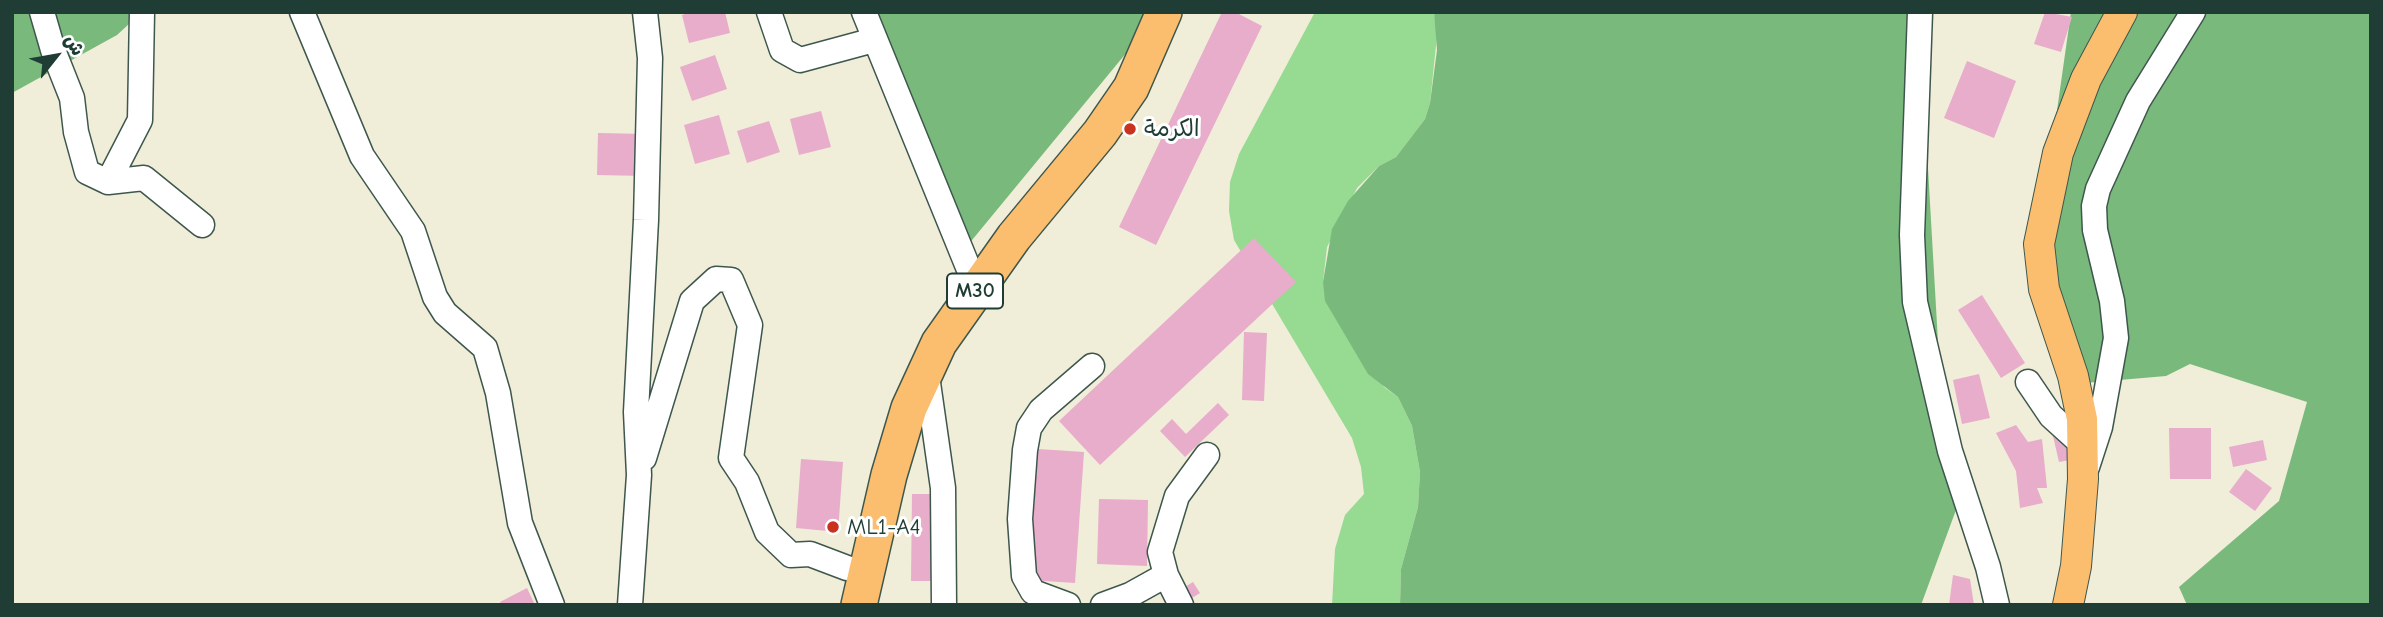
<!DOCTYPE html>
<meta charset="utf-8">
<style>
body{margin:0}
#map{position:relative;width:2383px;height:617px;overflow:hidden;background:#f0edd8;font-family:"Comic Neue","Playpen Sans Arabic",sans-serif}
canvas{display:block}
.frame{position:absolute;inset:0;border:14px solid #1f3d34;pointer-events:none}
.north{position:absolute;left:21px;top:21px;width:70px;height:70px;-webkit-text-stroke:5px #fff;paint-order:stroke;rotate:59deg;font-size:19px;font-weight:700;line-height:28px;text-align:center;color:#1f3d34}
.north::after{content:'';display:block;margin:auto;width:24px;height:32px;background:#1f3d34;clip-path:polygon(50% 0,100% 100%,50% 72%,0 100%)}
</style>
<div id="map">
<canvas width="2383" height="617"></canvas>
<div class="frame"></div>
<div class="north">ش</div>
</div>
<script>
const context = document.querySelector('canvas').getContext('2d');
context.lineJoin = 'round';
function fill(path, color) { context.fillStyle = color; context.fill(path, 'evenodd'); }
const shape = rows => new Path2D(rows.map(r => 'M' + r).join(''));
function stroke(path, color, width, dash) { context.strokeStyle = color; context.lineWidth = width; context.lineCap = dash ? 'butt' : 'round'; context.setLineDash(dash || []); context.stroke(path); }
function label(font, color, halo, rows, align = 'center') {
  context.font = font + ' "Comic Neue","Playpen Sans Arabic",sans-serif'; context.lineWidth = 6; context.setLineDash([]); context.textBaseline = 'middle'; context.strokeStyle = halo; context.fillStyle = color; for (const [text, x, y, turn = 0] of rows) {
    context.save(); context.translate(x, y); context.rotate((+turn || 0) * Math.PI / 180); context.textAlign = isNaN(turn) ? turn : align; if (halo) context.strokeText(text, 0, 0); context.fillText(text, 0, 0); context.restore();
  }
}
const green = shape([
 [1315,12,1434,12,1437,36,1430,103,1425,119,1396,157,1379,166,1357,188,1327,247,1323,282,1384,387,1398,397,1412,426,1420,472,1418,507,1401,569,1400,605,1332,605,1335,549,1345,515,1364,494,1361,467,1352,438,1234,240,1229,211,1230,182,1239,154]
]);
const forest = shape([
 [12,12,142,12,117,35,12,93],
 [869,12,1160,12,963,251],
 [1434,12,1919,12,1941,394,1967,480,1921,605,1400,605,1401,569,1418,507,1420,472,1412,426,1398,397,1368,374,1325,301,1323,282,1332,229,1348,201,1379,166,1396,157,1425,119,1430,103,1437,50],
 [2071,12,2371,12,2371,605,2187,605,2179,587,2279,501,2307,402,2190,364,2166,376,2061,385,2040,230]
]);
const building = shape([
 [691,12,725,12,730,33,689,43,682,15],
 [1222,12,1235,12,1262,26,1156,245,1119,227],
 [2045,12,2072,17,2061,52,2034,44],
 [715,55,727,89,692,101,680,67],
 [1967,61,2016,81,1994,138,1944,118],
 [821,111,831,147,799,155,790,119],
 [719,115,730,154,695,164,684,125],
 [769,121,780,152,747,163,737,131],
 [598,133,646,134,645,176,597,175],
 [1254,238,1296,282,1100,465,1059,421],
 [1982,295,2025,363,2001,378,1958,310],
 [1244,332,1267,333,1264,401,1242,400],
 [1979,374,1990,418,1962,424,1953,380],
 [1218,403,1229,415,1185,457,1160,431,1172,419,1186,434],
 [2016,425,2028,442,2042,439,2047,488,2037,488,2043,503,2020,508,2016,471,1996,433],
 [2169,428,2211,428,2211,479,2170,479],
 [2064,434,2070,460,2059,462,2053,436],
 [2263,440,2267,460,2233,467,2229,447],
 [1038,449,1084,452,1075,583,1029,580],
 [801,459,843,462,838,532,796,528],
 [2246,469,2272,488,2255,511,2229,492],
 [912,494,932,494,932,581,911,581],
 [1099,499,1148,500,1147,566,1097,564],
 [1953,575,1970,579,1974,605,1949,605],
 [1193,582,1200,593,1187,601,1180,590],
 [527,588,535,605,501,605,500,602]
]);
const minor = shape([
 [42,12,53,50,72,98,76,132,87,172,108,182,144,178,202,225],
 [302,12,362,156,413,231,435,297,445,313,485,348,498,393,520,523,552,605],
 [769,12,782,50,800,60,874,40],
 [864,12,970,272],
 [1920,12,1912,235,1915,302,1950,451,1988,567,1997,605],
 [108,182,140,120,142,12],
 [926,369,943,488,944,605],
 [2028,382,2051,416,2083,445],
 [644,458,692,301,716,279,731,280,750,325,731,458,747,482,767,532,791,555,810,554,847,568],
 [2087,467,2100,427,2116,338,2112,301,2095,230,2094,206,2098,189,2138,101,2193,12],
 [630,605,639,475,636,412,646,220,650,58,645,12],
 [1068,605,1033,592,1024,576,1020,519,1025,450,1029,428,1041,410,1092,366],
 [1103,605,1130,595,1166,575],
 [1181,605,1166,575,1160,552,1177,496,1207,455]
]);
const major = shape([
 [2068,605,2076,566,2083,479,2082,419,2073,376,2044,289,2039,244,2058,153,2086,79,2122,12]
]);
const highway = shape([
 [859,605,889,475,909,408,939,343,1014,237,1100,133,1131,88,1164,12]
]);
const markers = [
 [1130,129,7,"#c8321e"],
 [833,527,7,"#c8321e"]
];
const shields = [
 [975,291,56]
];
const shieldNames = [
 ["M30",975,291]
];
const poiNames = [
 ["الكرمة",1144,129],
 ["ML1-A4",847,527]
];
fill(green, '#97da92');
fill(forest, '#79ba7c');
fill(building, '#e7adcb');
stroke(minor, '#3e574d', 27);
stroke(major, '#3e574d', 32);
stroke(highway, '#3e574d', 38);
stroke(minor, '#fff', 24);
stroke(major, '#fbbd6e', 30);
stroke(highway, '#fbbd6e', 35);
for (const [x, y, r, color] of markers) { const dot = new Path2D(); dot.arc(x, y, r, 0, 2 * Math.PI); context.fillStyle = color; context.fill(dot); stroke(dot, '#fff', 2.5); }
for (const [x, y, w] of shields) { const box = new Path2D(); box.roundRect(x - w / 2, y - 17.5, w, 35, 5); context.fillStyle = '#fff'; context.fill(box); stroke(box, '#1f3d34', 2); }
label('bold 21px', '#1f3d34', null, shieldNames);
label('23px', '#1f3d34', '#fff', poiNames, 'left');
</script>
